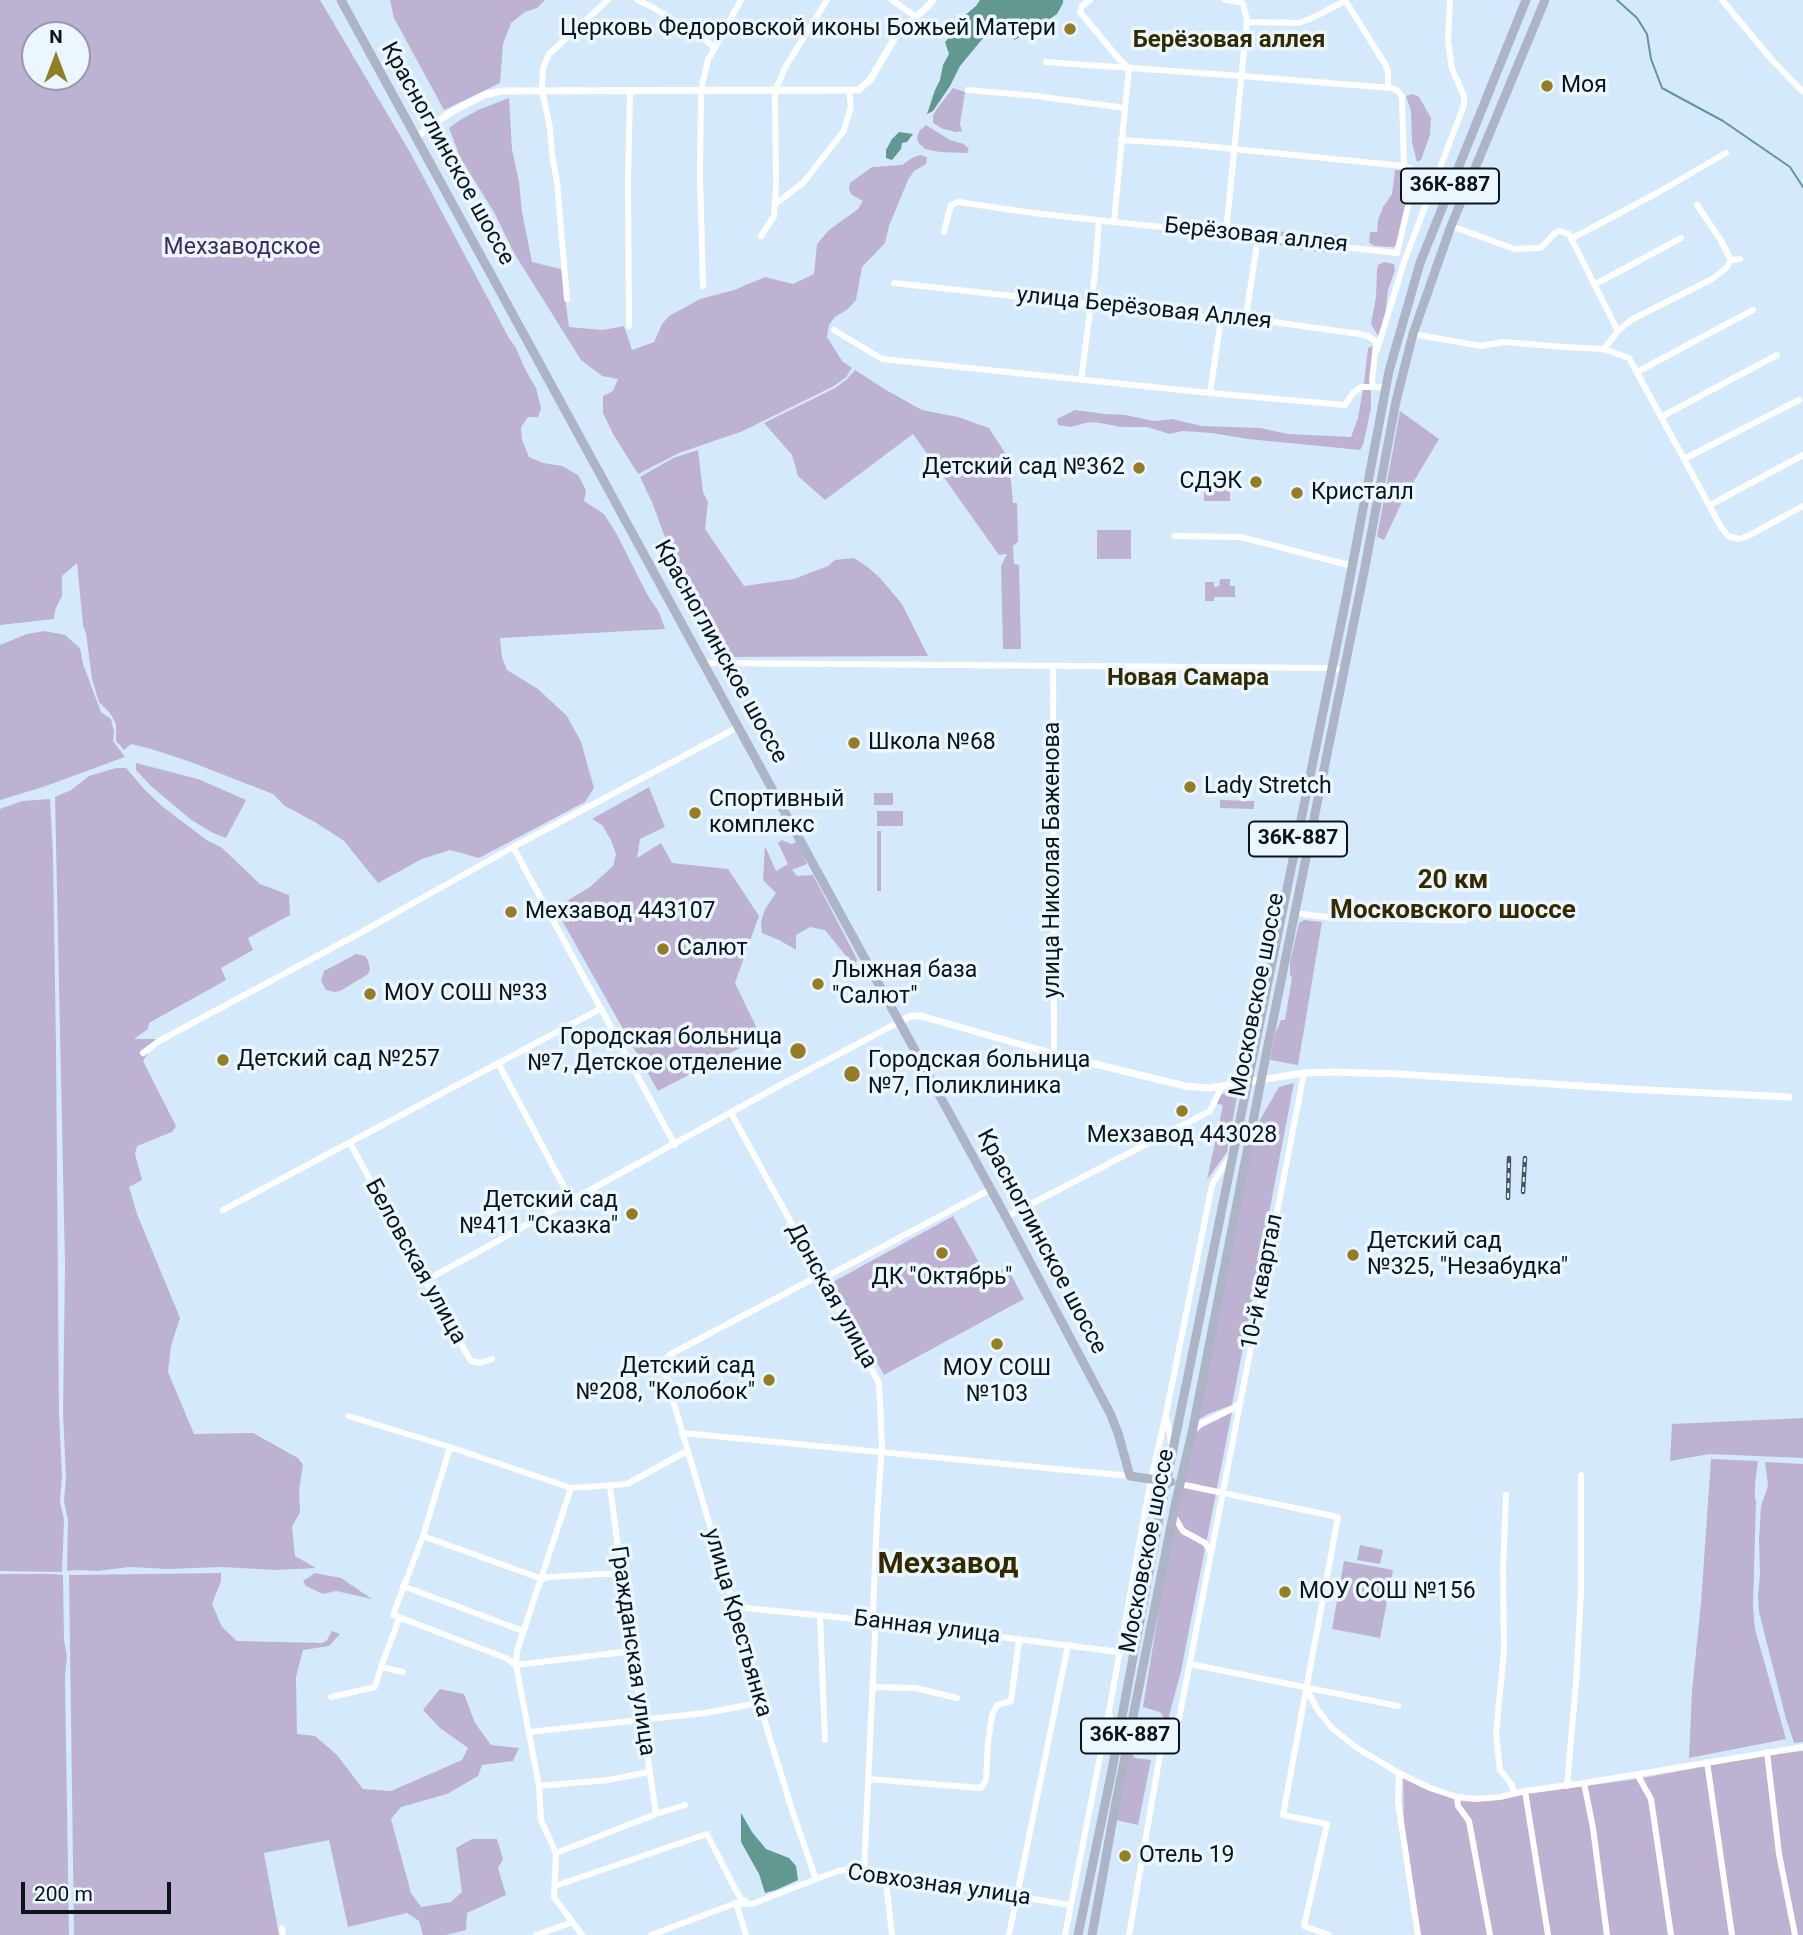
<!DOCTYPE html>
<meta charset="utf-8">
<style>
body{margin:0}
#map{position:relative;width:1803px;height:1935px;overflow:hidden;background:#d4eafc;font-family:Roboto,sans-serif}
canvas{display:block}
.north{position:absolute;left:21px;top:21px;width:70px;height:70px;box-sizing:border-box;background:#ebf6ff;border:2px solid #919ca4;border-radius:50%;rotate:0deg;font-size:19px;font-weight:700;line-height:28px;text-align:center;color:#0a141b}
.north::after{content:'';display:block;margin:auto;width:24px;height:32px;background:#937e25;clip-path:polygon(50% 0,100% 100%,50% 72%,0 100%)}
.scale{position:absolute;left:21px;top:1882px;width:150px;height:32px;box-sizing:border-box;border:4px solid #0a141b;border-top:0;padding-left:9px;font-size:21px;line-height:24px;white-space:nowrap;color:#0a141b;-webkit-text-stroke:5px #ebf6ff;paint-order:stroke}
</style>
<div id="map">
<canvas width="1803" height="1935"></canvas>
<div class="north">N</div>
<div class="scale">200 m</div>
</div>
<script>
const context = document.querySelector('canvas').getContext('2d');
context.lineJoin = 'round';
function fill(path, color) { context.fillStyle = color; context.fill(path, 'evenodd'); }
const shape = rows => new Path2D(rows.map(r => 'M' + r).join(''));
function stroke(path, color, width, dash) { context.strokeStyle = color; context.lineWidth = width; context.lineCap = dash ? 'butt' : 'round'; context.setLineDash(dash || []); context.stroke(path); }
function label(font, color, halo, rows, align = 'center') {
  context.font = font + ' Roboto,sans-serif'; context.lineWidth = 7; context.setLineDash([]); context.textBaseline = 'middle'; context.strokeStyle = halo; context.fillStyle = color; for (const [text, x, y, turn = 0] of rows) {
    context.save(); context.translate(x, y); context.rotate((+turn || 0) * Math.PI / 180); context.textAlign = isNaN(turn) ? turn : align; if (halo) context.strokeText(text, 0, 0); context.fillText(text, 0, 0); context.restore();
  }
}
const green = shape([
 [0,0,320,0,411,154,509,338,516,348,524,367,536,388,541,408,538,417,528,417,521,427,522,440,529,457,543,463,562,466,578,475,586,490,584,501,604,514,616,533,648,596,659,612,665,629,500,638,502,657,507,670,538,689,567,716,581,742,594,788,585,802,479,858,450,850,422,859,378,883,344,841,315,822,285,806,273,794,188,761,151,749,131,744,124,750,116,741,116,724,110,713,99,702,92,679,86,633,83,625,77,563,62,576,62,596,55,610,54,619,0,625],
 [35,35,77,35,77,77,35,77],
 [390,0,545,0,537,8,525,12,511,23,503,44,500,83,444,110,394,18],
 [953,88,965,92,960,124,962,131,956,132,943,129,933,123,933,116,936,110],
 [1413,94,1419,97,1431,118,1430,135,1421,160,1417,162,1412,142,1411,111,1406,96],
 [509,98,512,149,519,182,522,212,532,262,561,269,569,327,603,330,624,326,632,350,654,342,662,324,669,316,700,299,734,290,765,277,793,284,814,274,817,244,829,230,858,209,863,201,852,195,849,190,850,183,872,167,902,165,912,158,920,155,927,157,926,164,914,171,908,180,889,226,885,243,862,267,856,300,848,309,835,317,829,325,827,337,842,361,852,368,846,377,834,386,743,431,679,453,638,474,613,434,603,413,603,396,613,391,618,379,602,376,581,360,514,253,495,214,460,157,449,128,460,120,478,110],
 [926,125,950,140,964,144,969,149,967,153,940,152,925,149,918,142,917,137,920,130],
 [1395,170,1406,170,1410,172,1410,189,1397,245,1393,247,1375,246,1369,243,1370,232,1377,232,1378,220,1383,207,1392,194],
 [1244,230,1332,234,1339,236,1345,241,1259,234],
 [1269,241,1343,249,1342,254,1302,250,1280,245,1266,246,1265,242],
 [1384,262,1394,264,1395,270,1388,290,1383,334,1378,336,1371,324,1376,297,1377,270,1378,265],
 [1375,345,1371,383,1371,408,1363,445,1360,450,1248,439,1212,433,1182,431,1170,434,1147,427,1122,427,1094,422,1085,423,1071,427,1058,425,1057,419,1075,410,1105,414,1125,415,1154,421,1172,419,1202,426,1260,428,1288,434,1351,437,1358,418,1364,383,1368,348],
 [855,370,886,390,922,410,958,417,989,428,1009,459,1013,503,1017,503,1018,542,1013,546,1014,564,1019,565,1021,649,1003,649,1001,566,1007,554,999,555,913,434,825,500,798,476,792,455,764,423,835,388,846,380],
 [1400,411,1439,439,1404,498,1384,540,1377,537],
 [698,450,703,492,708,502,705,529,744,586,794,579,828,566,835,560,854,558,869,568,880,578,902,604,928,656,721,657,693,595,669,548,652,502,640,477,673,458],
 [1204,486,1230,486,1230,501,1204,501],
 [1097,530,1131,530,1131,559,1097,559],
 [1220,579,1230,579,1230,586,1235,586,1235,597,1214,597,1214,601,1205,601,1205,582,1214,582,1214,587,1219,586],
 [45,631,65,635,80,648,83,664,101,712,111,719,114,732,113,741,125,757,43,787,0,800,0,645,27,634],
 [136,763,198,779,246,800,226,838,211,832,190,819,151,786,136,770],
 [116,768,126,768,145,790,163,807,208,841,221,847,260,884,289,895,290,915,248,938,253,950,221,968,226,980,149,1023,148,1029,134,1039,157,1039,143,1061,176,1126,172,1132,137,1146,135,1154,142,1180,129,1187,137,1214,180,1318,171,1346,168,1372,194,1434,253,1433,298,1458,303,1465,299,1490,300,1512,292,1527,295,1556,316,1568,277,1570,222,1567,168,1569,129,1567,98,1571,79,1570,67,1571,68,1520,64,1501,66,1477,63,1413,65,1266,55,797,71,790,89,776],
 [649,787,665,827,640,839,637,858,661,843,672,863,728,869,759,916,735,983,761,1037,658,1091,555,908,590,887,613,866,616,854,611,840,602,825,592,819],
 [874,793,893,793,893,805,874,805],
 [50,799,53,855,56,1047,59,1413,62,1477,60,1501,64,1520,62,1572,0,1571,0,809,22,801],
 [1220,800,1254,801,1254,809,1220,808],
 [877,811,903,811,903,826,877,826],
 [877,831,881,831,881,891,877,891],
 [782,840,791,844,797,842,807,864,792,870,797,876,813,875,857,959,855,967,825,930,810,927,796,935,796,950,779,940,762,933,761,922,765,909,776,893,763,880,765,846,776,871,788,864,778,843],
 [1304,920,1322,922,1298,1065,1270,1060,1275,1034,1281,1020,1285,1020,1292,977,1290,976,1290,962,1299,923],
 [356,954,365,956,368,960,370,970,367,975,340,991,335,992,326,990,321,981,324,971],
 [1294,1083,1232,1405,1208,1414,1193,1423,1250,1137,1279,1087],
 [1232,1092,1237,1097,1227,1152,1207,1180,1223,1105,1214,1103,1218,1095],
 [953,1216,987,1277,1007,1267,1024,1299,884,1375,833,1282],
 [714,1382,731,1384,730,1398,713,1396],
 [1232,1412,1181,1671,1168,1720,1165,1719,1160,1712,1143,1707,1174,1516,1191,1438,1199,1429],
 [1803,1418,1803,1458,1709,1454,1670,1461,1672,1424],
 [1711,1459,1758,1461,1755,1484,1755,1499,1756,1500,1753,1607,1755,1629,1786,1739,1689,1758,1692,1691,1701,1603],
 [1765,1462,1803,1464,1803,1742,1794,1743,1786,1719,1759,1612,1758,1595,1760,1575,1759,1540,1761,1506,1768,1486],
 [1360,1545,1383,1550,1380,1564,1357,1560],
 [1344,1561,1393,1570,1380,1638,1332,1629],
 [221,1573,221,1581,212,1604,222,1627,237,1641,322,1643,327,1640,332,1631,340,1634,329,1646,303,1650,296,1677,297,1734,315,1736,337,1755,363,1789,391,1791,462,1760,468,1748,440,1728,423,1710,440,1689,464,1694,475,1723,491,1745,519,1748,513,1761,482,1765,478,1776,447,1794,401,1807,391,1819,411,1893,421,1907,451,1902,462,1892,456,1848,472,1839,497,1839,503,1859,498,1868,506,1895,467,1913,466,1930,446,1935,423,1935,419,1921,407,1913,348,1927,329,1840,264,1853,279,1935,74,1935,69,1575],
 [315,1573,341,1578,372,1599,336,1591,323,1594,306,1586,303,1581],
 [0,1574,52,1574,63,1575,64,1640,67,1656,65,1677,69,1935,0,1935],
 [1130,1751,1135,1758,1151,1760,1138,1825,1116,1820],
 [1803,1751,1803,1935,1419,1935,1404,1839,1403,1776,1429,1790,1488,1799,1637,1779,1766,1755]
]);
const water = shape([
 [980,0,1063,0,1063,3,1057,14,1042,24,1033,34,1022,36,1014,40,1011,33,999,27,989,31,960,66,950,86,933,111,927,114,935,90,940,80,943,65,949,54,945,42,956,30,958,21,976,6],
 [899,132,913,134,907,142,902,143,901,149,892,160,886,158,886,150,892,139],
 [741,1813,752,1832,766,1849,789,1858,796,1866,798,1880,776,1890,765,1893,759,1874,741,1842]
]);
const stream = shape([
 [1617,0,1637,18,1647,34,1651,59,1662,88,1723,121,1790,167,1803,187]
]);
const minor = shape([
 [637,0,652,7,703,38,714,47],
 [892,0,916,17],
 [1090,0,1082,6,1080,12,1118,58,1129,68],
 [1225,0,1240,2,1243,4,1247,20,1226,233],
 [1345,0,1385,64,1388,71,1388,88],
 [1722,0,1773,61,1803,92],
 [1247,22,1299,23,1312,18,1345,1],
 [1046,62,1242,76,1391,88,1398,91,1402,97,1404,166],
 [968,90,1036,96,1125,108],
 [1121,140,1184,144,1404,166,1410,168,1412,174,1412,189,1397,253],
 [775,204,803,183,843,132,851,107,849,91],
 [1697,205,1720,239,1731,260],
 [1114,221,1129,68],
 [1451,226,1515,249,1538,248,1542,247,1554,234,1559,231,1569,234,1618,331,1604,349,1629,358,1721,527,1728,536,1739,539,1748,536,1803,506],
 [944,232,951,205,959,202,1033,213,1397,253],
 [761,236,774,216,776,186,775,91,786,66,827,0],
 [1571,239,1657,193,1726,153],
 [894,283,1221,319,1244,318,1360,334,1368,336,1374,340,1376,344,1372,380,1373,387,1385,387],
 [1594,285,1681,238],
 [703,286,700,176,701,90,708,60,741,0],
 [567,299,557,182,552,154,550,128,542,90,543,68,549,54,608,0],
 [1244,318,1247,310,1258,237],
 [629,326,628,180,630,90],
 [834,330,882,359,1210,393,1345,405,1353,393,1361,387,1373,387],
 [1618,331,1631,320,1714,278,1726,268,1731,260,1740,259],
 [1413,334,1481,346,1503,342,1564,347,1604,349],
 [1377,350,1405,259,1464,105,1464,96,1452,69,1448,41,1450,0],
 [1637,372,1753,310],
 [1081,380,1095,273,1099,220],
 [1210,393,1221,319],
 [1661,417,1777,355],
 [1684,459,1799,400],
 [1710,505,1803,455],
 [1174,536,1241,537,1352,566],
 [704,663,1331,668,1343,670],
 [1053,666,1054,1054],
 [513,847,675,1145],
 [1294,913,1334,918,1465,920],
 [143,1053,159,1041,360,933,513,847,738,727],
 [498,1063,571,1200],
 [731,1113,879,1383,882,1446,877,1517,873,1612,875,1634,864,1871],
 [350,1143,425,1281,471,1361,480,1363,492,1359],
 [223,1210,600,1009],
 [1006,1217,1210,1111,1222,1086],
 [822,1279,991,1189],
 [425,1281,786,1082,899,1022],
 [348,1416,450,1447,571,1488],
 [1167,1420,1172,1447],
 [1193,1431,1202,1423,1232,1409,1239,1404],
 [682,1433,1130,1476],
 [450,1447,423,1536,393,1615,506,1658,516,1665,632,1651],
 [1180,1484,1338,1517,1283,1815,1327,1824,1304,1926,1329,1935],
 [610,1487,632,1651,656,1814],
 [1506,1495,1503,1570,1504,1651,1496,1734,1500,1770,1511,1784,1515,1793],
 [1174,1516,1183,1531,1205,1543,1211,1553],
 [423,1536,542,1579,549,1577,622,1573],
 [1138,1570,1152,1546],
 [403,1586,523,1631],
 [734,1608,746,1608,874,1621,1119,1652],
 [820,1615,825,1740],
 [1190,1664,1398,1706],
 [381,1667,399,1619],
 [872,1687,915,1688,957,1698],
 [1306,1688,1317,1709,1332,1728,1357,1748,1399,1773,1430,1788,1457,1797,1475,1799,1500,1797,1525,1791,1584,1783,1803,1747],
 [331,1697,375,1687,381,1667,403,1672],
 [1110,1716,1115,1744],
 [529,1732,705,1713,759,1703],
 [1767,1752,1779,1854,1795,1935],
 [1707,1762,1732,1935],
 [1399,1773,1398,1802,1418,1935],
 [1637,1774,1651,1799,1671,1935],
 [868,1779,981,1788,986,1780,988,1742,992,1715,997,1705,1011,1701,1019,1640],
 [1584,1783,1593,1828,1607,1935],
 [539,1786,608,1780,649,1772],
 [1567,1786,1576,1683,1581,1591,1581,1475],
 [1525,1791,1548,1935],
 [1457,1797,1458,1806,1469,1821,1490,1935],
 [556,1853,656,1814,685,1805],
 [885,1874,892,1935],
 [816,1879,793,1813,759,1703,734,1608,663,1366,664,1360,671,1354,820,1275],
 [555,1886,707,1834,733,1885,741,1899,746,1901],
 [736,1903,746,1935],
 [282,1928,283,1935],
 [536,1935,573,1922],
 [582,1935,554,1897,556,1853,541,1820,539,1786,516,1665,517,1651,571,1488,627,1484,687,1451],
 [651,1935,736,1903,752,1904,816,1879,838,1871,849,1869,1070,1905],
 [1009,1935,1068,1645],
 [1065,1935,1109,1711,1151,1479,1166,1414,1211,1190,1213,1183,1231,1155],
 [1129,1935,1161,1749,1179,1719,1191,1657,1304,1073]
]);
const tertiary = shape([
 [416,137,451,112,484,95,501,91,858,90,870,80,897,34,927,7,933,0],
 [899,1022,911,1016,921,1016,1054,1054,1185,1086,1209,1088,1304,1073,1332,1072,1399,1074,1628,1089,1789,1097]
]);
const primary = shape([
 [341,0,1006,1217,1110,1413,1118,1433,1130,1476,1171,1482],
 [1078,1935,1112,1770,1160,1513,1346,599,1389,371,1420,263,1526,0],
 [1092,1935,1115,1807,1176,1501,1192,1433,1267,1050,1365,567,1396,401,1413,334,1451,226,1545,0]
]);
const rail = shape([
 [1523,1192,1525,1158],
 [1508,1198,1509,1158]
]);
const markers = [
 [1070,29,7,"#937e25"],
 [1547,86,7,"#937e25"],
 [1139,468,7,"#937e25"],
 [1256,482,7,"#937e25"],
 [1297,493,7,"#937e25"],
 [854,743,7,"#937e25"],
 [1190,787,7,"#937e25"],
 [695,813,7,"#937e25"],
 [511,912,7,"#937e25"],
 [663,949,7,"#937e25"],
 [818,984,7,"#937e25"],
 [370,994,7,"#937e25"],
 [798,1051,9,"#937e25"],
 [223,1060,7,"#937e25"],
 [852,1074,9,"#937e25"],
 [1182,1111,7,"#937e25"],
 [632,1214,7,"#937e25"],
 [942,1253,7,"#937e25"],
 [1353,1255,7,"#937e25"],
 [997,1344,7,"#937e25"],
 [769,1380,7,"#937e25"],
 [1285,1592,7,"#937e25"],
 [1125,1856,7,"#937e25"]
];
const shields = [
 [1450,186,98],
 [1298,839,98],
 [1130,1736,98]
];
const shieldNames = [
 ["36К-887",1450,186],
 ["36К-887",1298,839],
 ["36К-887",1130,1736]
];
const poiNames = [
 ["Церковь Федоровской иконы Божьей Матери",1056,29,"right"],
 ["Моя",1561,86],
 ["Детский сад №362",1125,468,"right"],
 ["СДЭК",1242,482,"right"],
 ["Кристалл",1311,493],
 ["Школа №68",868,743],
 ["Lady Stretch",1204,787],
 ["Спортивный",709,800],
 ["комплекс",709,826],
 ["Мехзавод 443107",525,912],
 ["Салют",677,949],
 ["Лыжная база",832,971],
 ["\"Салют\"",832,997],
 ["МОУ СОШ №33",384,994],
 ["Городская больница",782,1038,"right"],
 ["№7, Детское отделение",782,1064,"right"],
 ["Детский сад №257",237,1060],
 ["Городская больница",868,1061],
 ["№7, Поликлиника",868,1087],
 ["Мехзавод 443028",1182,1136,"center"],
 ["Детский сад",618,1201,"right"],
 ["№411 \"Сказка\"",618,1227,"right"],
 ["Детский сад",1367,1242],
 ["№325, \"Незабудка\"",1367,1268],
 ["ДК \"Октябрь\"",942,1278,"center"],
 ["Детский сад",755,1367,"right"],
 ["№208, \"Колобок\"",755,1393,"right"],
 ["МОУ СОШ",997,1369,"center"],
 ["№103",997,1395,"center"],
 ["МОУ СОШ №156",1299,1592],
 ["Отель 19",1139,1856]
];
const streetNames = [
 ["Красноглинское шоссе",447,154,61],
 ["Берёзовая аллея",1256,236,6],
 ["улица Берёзовая Аллея",1144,309,6],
 ["Красноглинское шоссе",720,652,61],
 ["улица Николая Баженова",1053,860,-90],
 ["Московское шоссе",1258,995,-79],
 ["Красноглинское шоссе",1041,1242,62],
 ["Беловская улица",415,1262,61],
 ["10-й квартал",1263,1282,-79],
 ["Донская улица",831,1296,61],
 ["Московское шоссе",1148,1551,-79],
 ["улица Крестьянка",737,1623,74],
 ["Банная улица",927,1628,7],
 ["Гражданская улица",632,1651,82],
 ["Совхозная улица",939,1886,8]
];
const parkNames = [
 ["Мехзаводское",242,248]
];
const neighbourhoodNames = [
 ["Берёзовая аллея",1229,41],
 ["Новая Самара",1188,679]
];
const quarterNames = [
 ["20 км",1453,881],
 ["Московского шоссе",1453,911]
];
const districtNames = [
 ["Мехзавод",948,1565]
];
fill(green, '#beb2d2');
fill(water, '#619890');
stroke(stream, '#619890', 2);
stroke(minor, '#fff', 6);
stroke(tertiary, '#fff', 7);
stroke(primary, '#adb4c6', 9);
stroke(rail, '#485660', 4.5);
stroke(rail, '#ebf6ff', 2, [5]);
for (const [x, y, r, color] of markers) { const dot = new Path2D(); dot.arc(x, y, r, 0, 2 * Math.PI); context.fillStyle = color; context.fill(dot); stroke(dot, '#ebf6ff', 2.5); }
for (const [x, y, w] of shields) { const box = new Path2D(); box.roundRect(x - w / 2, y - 17.5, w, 35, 5); context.fillStyle = '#ebf6ff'; context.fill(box); stroke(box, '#0a141b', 2); }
label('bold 21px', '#0a141b', null, shieldNames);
label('23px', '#0a141b', '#ebf6ff', poiNames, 'left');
label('23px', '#0a141b', '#ebf6ff', streetNames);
label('23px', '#3f295d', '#ebf6ff', parkNames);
label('bold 24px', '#342a00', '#ebf6ff', neighbourhoodNames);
label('bold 26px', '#342a00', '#ebf6ff', quarterNames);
label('bold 30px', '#342a00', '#ebf6ff', districtNames);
</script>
